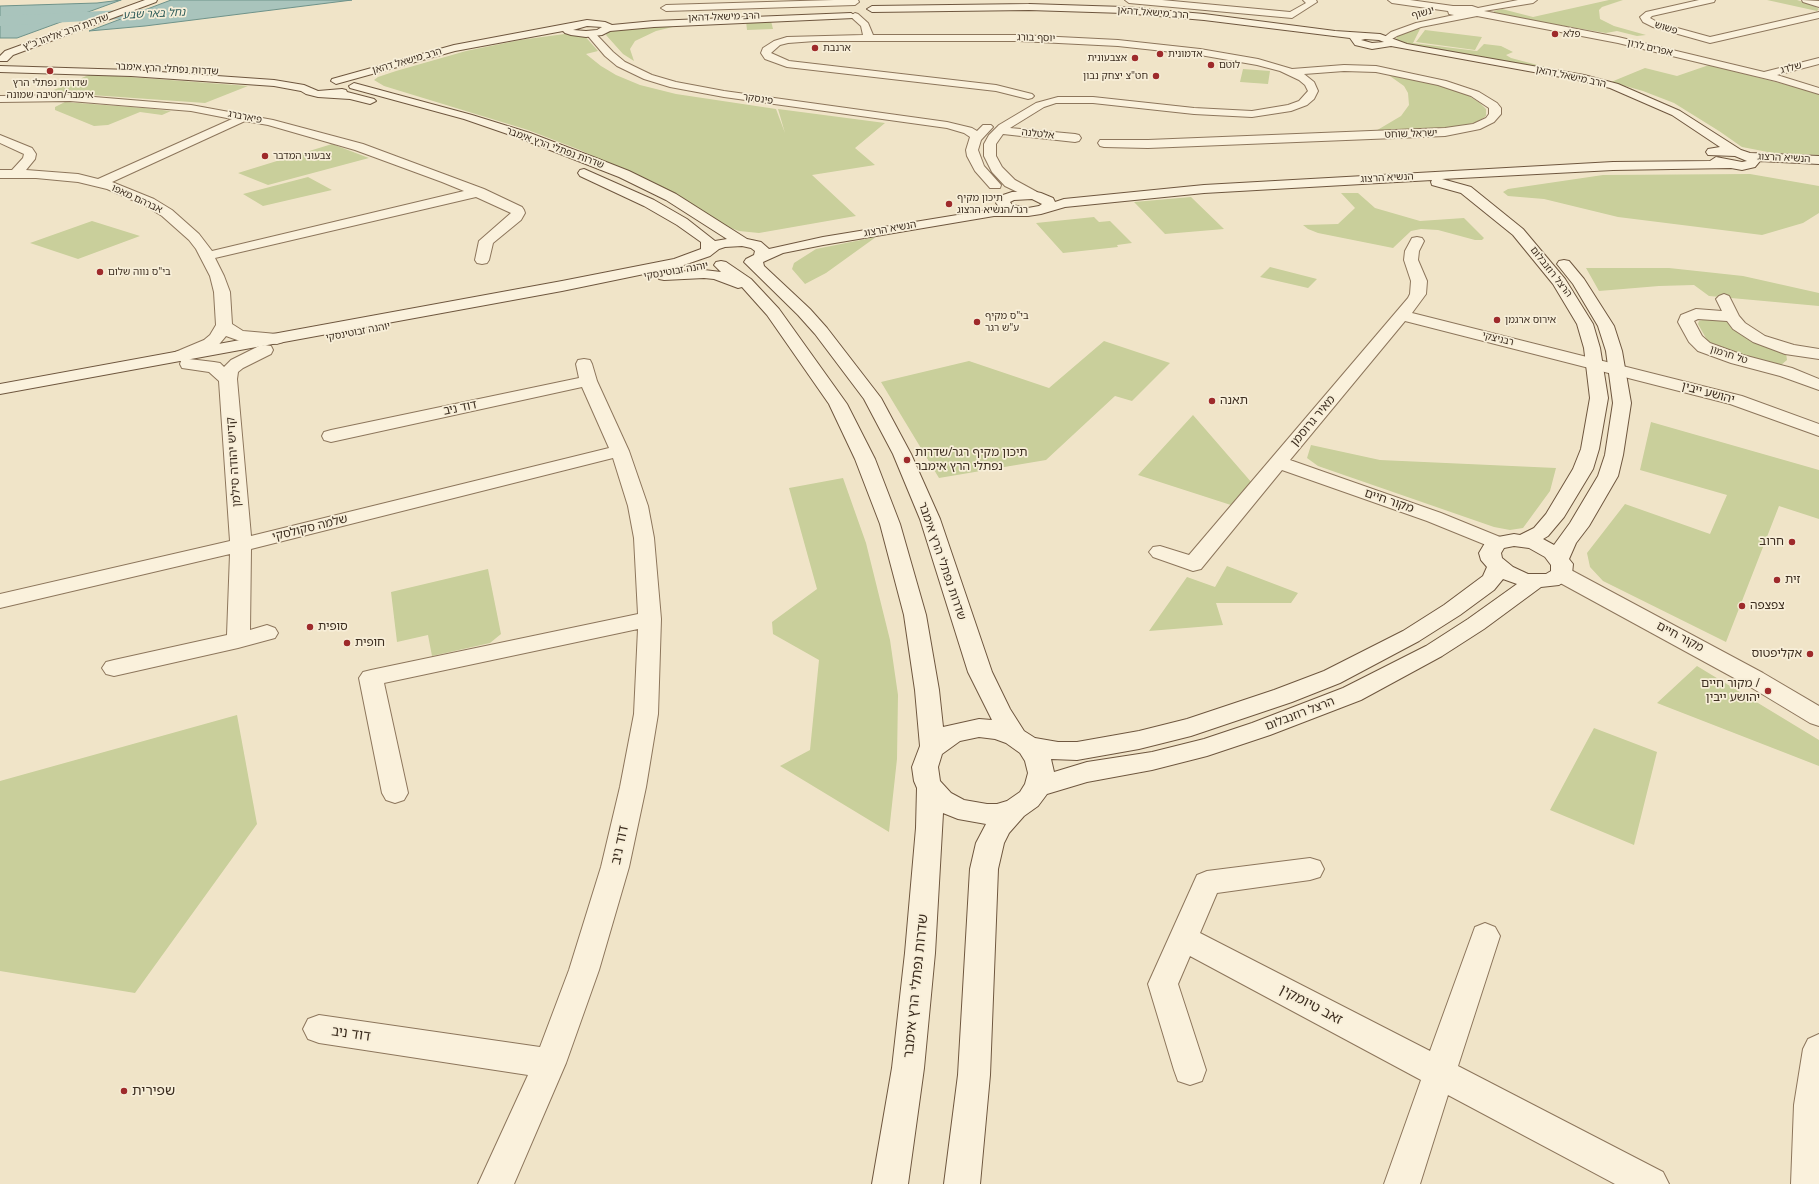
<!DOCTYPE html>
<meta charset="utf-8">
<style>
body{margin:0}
canvas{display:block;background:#f0e4c8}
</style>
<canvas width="1819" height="1184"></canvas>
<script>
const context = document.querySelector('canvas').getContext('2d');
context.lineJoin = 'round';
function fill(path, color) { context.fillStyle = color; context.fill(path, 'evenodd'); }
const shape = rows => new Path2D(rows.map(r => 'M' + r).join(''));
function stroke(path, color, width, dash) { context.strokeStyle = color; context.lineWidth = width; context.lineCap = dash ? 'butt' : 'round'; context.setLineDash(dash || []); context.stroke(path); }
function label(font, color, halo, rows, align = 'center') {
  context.font = font + ' Georgia,"Noto Sans Hebrew",serif'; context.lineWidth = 3.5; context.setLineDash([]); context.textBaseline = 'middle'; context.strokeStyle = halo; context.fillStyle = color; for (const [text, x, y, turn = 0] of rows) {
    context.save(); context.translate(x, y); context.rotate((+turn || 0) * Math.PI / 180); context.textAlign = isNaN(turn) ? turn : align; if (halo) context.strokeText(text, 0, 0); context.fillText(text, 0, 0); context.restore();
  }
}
const green = shape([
 [1609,0,1623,0,1602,7,1599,10,1600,19,1614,26,1646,35,1637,36,1617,31,1606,33,1494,14,1494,11,1502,9,1533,17],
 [1767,0,1797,0,1813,5,1819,9,1817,11],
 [746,21,771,21,773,29,747,30],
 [681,25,656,31,635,41,630,49,634,61,623,54,606,35,608,31],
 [1414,29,1420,29,1413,43,1477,51,1484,44,1501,46,1513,52,1506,55,1511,58,1560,71,1418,47,1396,40,1397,36],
 [1425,30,1482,37,1475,50,1416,42],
 [572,33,583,34,598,51,586,54,601,66,616,75,640,85,676,94,776,109,785,133,778,109,885,123,855,148,875,165,812,175,856,216,759,233,739,231,728,227,629,173,580,150,528,130,384,86,374,80,378,77,396,71,466,51,520,40],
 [1709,65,1819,93,1819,155,1773,153,1742,147,1719,131,1674,103,1643,91,1611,82,1645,68,1677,76],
 [1243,69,1270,71,1268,84,1240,82],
 [91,74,248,86,205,103,49,92],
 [1387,74,1434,83,1469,96,1480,103,1486,109,1486,116,1479,121,1463,126,1439,129,1374,132,1401,116,1409,105,1408,93,1404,86],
 [65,102,144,108,171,111,162,115,140,112,108,125,94,126,55,110,55,107],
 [332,144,369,158,268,185,238,173],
 [1750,174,1819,186,1819,213,1803,223,1762,235,1618,217,1544,199,1508,196,1503,192,1508,189,1603,175],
 [308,177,332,190,263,206,243,194],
 [1341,193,1358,193,1375,208,1420,221,1464,218,1484,238,1482,240,1475,240,1438,230,1421,229,1411,231,1393,248,1318,233,1308,229,1303,225,1338,224,1355,208],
 [1191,197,1224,229,1165,234,1134,202],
 [1094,217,1099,222,1110,221,1132,243,1117,245,1118,247,1063,253,1036,223],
 [92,221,140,236,78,259,30,243],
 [876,237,826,273,805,284,792,269,794,263,816,249],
 [1270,267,1317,279,1308,288,1260,277],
 [1586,268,1669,268,1743,276,1819,293,1819,306,1709,296,1694,285,1659,286,1599,291],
 [1705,319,1726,321,1738,333,1786,353,1787,360,1781,365,1759,361,1713,345,1707,340,1698,324,1699,321],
 [1104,341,1170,363,1132,401,1115,396,1046,460,939,478,881,382,969,361,1049,388],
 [1193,415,1252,483,1234,506,1138,475],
 [1651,422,1819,470,1819,519,1779,506,1726,642,1603,581,1590,567,1587,553,1625,504,1710,534,1727,495,1640,470],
 [1311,445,1380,460,1556,468,1550,491,1523,528,1510,530,1494,527,1318,466,1307,458],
 [843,478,866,543,890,640,898,695,897,759,889,832,780,766,810,750,819,660,773,634,772,622,817,589,789,488],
 [1227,566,1298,593,1291,603,1216,603,1223,625,1149,631,1187,577,1215,587],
 [488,569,501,634,490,643,432,656,428,635,397,642,391,592],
 [1697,666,1819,740,1819,766,1657,703],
 [237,715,257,824,135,993,0,971,0,781],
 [1594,728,1657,752,1634,845,1550,810]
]);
const water = shape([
 [121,0,17,38,0,38,0,6,97,3,121,0],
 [171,0,352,0,145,26,89,31,171,0]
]);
const river = shape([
 [184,7,189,9,192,12,189,15,0,26,0,16,184,7]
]);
const street = shape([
 [834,0,858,0,859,2,855,5,666,11,661,8,666,5,834,0],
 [1125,0,1162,0,1290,12,1306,3,1303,0,1316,0,1317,2,1292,18,1129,3,1125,0],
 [1388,0,1410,0,1453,6,1472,6,1478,8,1518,0,1537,0,1533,3,1484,11,1618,37,1764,72,1819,58,1819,64,1777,75,1819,88,1819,94,1776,81,1618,43,1477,16,1421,27,1397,36,1387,42,1382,39,1391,32,1416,23,1454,15,1449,14,1448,11,1392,3,1388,0],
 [1699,0,1715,0,1714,2,1652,16,1650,18,1659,23,1710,37,1819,12,1819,18,1710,43,1653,27,1643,22,1640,17,1646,12,1699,0],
 [1802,0,1819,1,1819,7,1803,2,1802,0],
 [855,13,858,14,868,23,873,35,1019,35,1118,40,1200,49,1258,59,1292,69,1344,65,1376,66,1446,81,1479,92,1497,103,1501,108,1501,114,1494,122,1480,129,1445,136,1148,148,1104,147,1100,146,1098,143,1100,140,1148,140,1445,128,1473,124,1486,118,1489,114,1489,108,1471,96,1438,85,1376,72,1344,71,1304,74,1314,82,1318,91,1314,99,1307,105,1291,111,1252,117,1194,114,1093,103,1056,103,1044,107,1010,128,1075,134,1079,135,1081,138,1079,141,1075,142,1003,134,996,144,996,156,1002,167,1015,180,1037,192,1039,195,1037,198,1032,199,1005,186,992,172,984,156,984,144,989,135,999,125,1036,103,1058,97,1093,97,1194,108,1252,111,1288,105,1299,101,1308,91,1305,85,1299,80,1280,71,1257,65,1200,55,1118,46,1019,41,815,41,788,43,780,45,771,53,789,61,996,85,1032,94,1034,96,1032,98,1028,99,996,91,787,67,765,59,761,53,763,48,774,41,787,37,863,35,861,26,850,16,855,13],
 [591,31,594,32,613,52,625,62,652,75,676,82,724,91,947,122,972,128,977,131,983,125,991,125,993,127,981,140,978,150,984,166,1001,185,1000,188,990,188,975,171,967,156,966,150,970,137,964,133,947,128,724,97,670,87,644,79,617,66,605,56,588,36,586,34,588,32,591,31],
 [70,95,191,105,273,120,363,144,484,189,522,207,524,210,525,213,521,220,493,243,489,260,487,263,482,264,477,263,475,260,479,241,511,213,476,197,215,258,224,276,230,292,232,324,243,331,277,334,283,336,285,339,283,342,277,344,240,341,226,336,216,348,189,359,214,362,220,363,224,367,231,360,259,346,265,345,271,346,273,350,271,354,243,368,238,372,237,379,251,536,609,448,582,387,331,442,324,440,322,436,324,432,331,430,579,378,576,364,578,360,584,359,590,360,592,364,597,381,629,451,648,506,654,538,661,619,658,714,646,787,629,867,599,970,566,1063,514,1184,478,1184,528,1075,319,1043,308,1039,303,1029,308,1019,319,1015,540,1047,569,970,601,867,620,787,634,714,638,629,384,683,408,793,404,800,395,803,386,800,382,793,359,678,363,672,371,670,638,614,634,538,628,506,613,458,251,549,250,630,267,625,275,628,278,633,275,638,238,648,114,676,106,674,102,668,106,662,114,660,227,635,230,554,0,608,0,594,230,541,219,381,209,372,182,368,180,364,181,361,173,361,171,357,173,353,204,340,210,335,216,325,214,292,210,276,196,249,189,240,162,216,144,205,107,189,78,182,36,178,0,178,0,170,12,170,23,158,24,154,0,143,0,135,32,148,36,154,35,159,26,170,78,174,98,179,232,119,191,111,70,101,0,102,0,96,70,95],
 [245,121,268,125,355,150,442,182,464,191,212,251,199,234,172,210,154,199,112,182,245,121],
 [1417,237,1422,238,1424,241,1419,251,1418,260,1427,281,1426,294,1412,313,1742,396,1819,424,1819,436,1730,404,1405,321,1290,460,1441,513,1505,539,1508,543,1505,547,1498,549,1491,547,1427,521,1282,470,1201,569,1193,571,1153,557,1149,552,1153,547,1160,546,1189,555,1408,298,1410,294,1411,281,1404,260,1405,251,1412,238,1417,237],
 [1724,294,1729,296,1739,316,1745,323,1765,336,1794,345,1819,349,1819,359,1785,354,1753,342,1733,329,1727,321,1698,319,1694,321,1702,336,1710,343,1743,355,1792,368,1819,379,1819,390,1780,376,1731,363,1698,351,1689,342,1678,322,1681,315,1696,309,1722,311,1716,299,1719,296,1724,294],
 [1561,567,1569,569,1763,673,1819,706,1819,726,1810,723,1747,685,1553,579,1550,574,1553,569,1561,567],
 [1310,858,1320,861,1324,869,1320,877,1310,880,1217,893,1200,933,1430,1051,1475,927,1485,923,1495,927,1500,936,1458,1066,1663,1172,1669,1184,1615,1184,1448,1095,1420,1184,1384,1184,1421,1080,1190,956,1178,984,1206,1070,1202,1081,1190,1085,1178,1081,1174,1070,1148,984,1197,875,1207,871,1310,858],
 [1819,1034,1819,1184,1791,1184,1794,1105,1803,1049,1808,1039,1819,1034]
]);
const secondary = shape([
 [145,0,157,0,156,2,13,55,7,61,0,61,0,56,5,51,145,0],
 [1029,4,1124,7,1204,14,1335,31,1380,34,1407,44,1584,75,1618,84,1680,111,1741,150,1750,153,1819,156,1819,164,1760,161,1755,167,1742,170,1731,168,1613,170,1442,179,1471,187,1523,229,1565,279,1593,324,1600,348,1608,398,1599,449,1593,469,1564,517,1548,536,1543,539,1554,545,1570,523,1598,476,1605,455,1613,403,1606,351,1598,326,1573,284,1557,264,1559,261,1564,260,1569,261,1584,279,1614,326,1622,351,1631,403,1623,455,1618,476,1589,526,1576,543,1569,559,1573,564,1572,574,1569,579,1559,585,1541,587,1484,629,1442,656,1361,700,1270,735,1207,756,1152,770,1087,782,1047,794,1038,806,1024,816,1009,833,1004,843,998,869,990,1075,980,1184,944,1184,958,1075,970,869,976,843,986,824,958,819,943,813,935,953,924,1068,908,1184,872,1184,892,1068,905,953,916,828,917,788,914,781,912,767,920,746,915,690,904,615,880,524,855,459,829,404,767,315,742,287,738,288,714,279,704,278,664,280,659,279,657,276,659,273,704,270,721,272,714,265,716,262,721,261,726,262,751,279,779,309,847,404,875,459,900,524,926,615,939,690,943,727,979,719,992,720,968,672,920,519,893,454,864,399,815,334,798,315,744,262,746,259,754,255,755,251,751,248,742,246,725,247,719,249,710,256,678,267,562,291,0,394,0,384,562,281,674,259,701,249,701,242,677,225,644,206,580,176,578,173,580,170,584,169,654,200,687,219,715,241,727,239,666,200,619,177,522,139,464,119,350,88,349,86,354,83,472,115,530,133,596,158,629,171,676,194,747,239,761,242,769,249,823,237,1000,208,996,203,1000,196,1012,192,1032,191,1041,193,1053,198,1055,202,1064,199,1204,185,1613,162,1710,161,1716,157,1742,162,1747,161,1735,156,1708,155,1706,152,1708,149,1720,147,1672,115,1610,88,1583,81,1391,46,1372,49,1355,45,1350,38,1204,20,1124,13,1029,10,872,12,867,9,872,6,1029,4],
 [1365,39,1379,40,1384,42,1372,43,1361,40,1365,39],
 [1432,180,1431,182,1432,185,1461,193,1513,235,1553,284,1577,324,1584,348,1590,398,1581,449,1573,469,1546,514,1534,528,1520,535,1514,534,1498,537,1485,543,1479,553,1481,560,1487,567,1483,576,1444,605,1403,631,1324,671,1274,690,1187,719,1139,731,1077,742,1058,742,1035,738,1024,731,1010,709,992,672,940,519,911,454,881,398,827,328,810,309,764,266,763,262,783,253,823,245,994,216,1028,216,1041,214,1065,207,1204,193,1432,180],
 [1032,199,1042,204,1039,206,1028,208,1012,205,1010,202,1014,200,1032,199],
 [1514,546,1529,548,1545,557,1551,565,1551,571,1546,574,1528,574,1513,567,1502,558,1501,553,1504,548,1514,546],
 [1503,579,1517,584,1468,619,1426,646,1343,688,1252,723,1204,739,1152,752,1087,762,1054,772,1051,759,1077,760,1139,749,1191,736,1292,702,1340,683,1419,641,1460,615,1494,590,1503,579],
 [979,737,995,739,1006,743,1020,753,1025,761,1028,773,1025,784,1020,792,1007,801,997,804,987,804,964,800,951,793,940,781,938,767,942,754,960,741,979,737],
 [851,13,856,16,854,18,654,27,610,31,602,35,586,37,571,35,565,33,563,31,455,51,336,84,331,81,332,79,454,45,587,20,605,22,612,25,654,21,851,13],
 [587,26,602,27,597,30,586,31,573,30,587,26],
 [0,66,131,70,274,80,304,85,318,91,342,89,346,90,347,92,374,99,376,101,370,104,350,99,318,97,306,94,301,91,274,86,131,76,0,72,0,66]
]);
const markers = [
 [1555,34,4,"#9e2a2b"],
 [815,48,4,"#9e2a2b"],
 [1160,54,4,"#9e2a2b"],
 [1135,58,4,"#9e2a2b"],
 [1211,65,4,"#9e2a2b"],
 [50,71,4,"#9e2a2b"],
 [1156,76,4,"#9e2a2b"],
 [265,156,4,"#9e2a2b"],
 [949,204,4,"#9e2a2b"],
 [100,272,4,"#9e2a2b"],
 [1497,320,4,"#9e2a2b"],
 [977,322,4,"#9e2a2b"],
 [1212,401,4,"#9e2a2b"],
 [907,460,4,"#9e2a2b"],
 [1792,542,4,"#9e2a2b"],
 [1777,580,4,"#9e2a2b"],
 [1742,606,4,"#9e2a2b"],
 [310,627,4,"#9e2a2b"],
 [347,643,4,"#9e2a2b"],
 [1810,654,4,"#9e2a2b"],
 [1768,691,4,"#9e2a2b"],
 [124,1091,4,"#9e2a2b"]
];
const farStreetnames = [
 ["הרב מישאל דהאן",1153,13,4],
 ["ינשוף",1423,13,-15],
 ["הרב מישאל דהאן",724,17,-2],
 ["פשוש",1666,28,17],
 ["שדרות הרב אליהו כ\"ץ",66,32,-20],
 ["יוסף בורג",1036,38,2],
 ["אפרים לרון",1650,48,13],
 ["הרב מישאל דהאן",407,61,-16],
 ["שלדג",1791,68,-15],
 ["שדרות נפתלי הרץ אימבר",167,69,3],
 ["הרב מישאל דהאן",1571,77,12],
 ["פינסקר",758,99,8],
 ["פיארברג",245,117,11],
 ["אלטלנה",1038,134,6],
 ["ישראל שוחט",1411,134,-2],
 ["שדרות נפתלי הרץ אימבר",555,148,20],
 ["הנשיא הרצוג",1784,158,3],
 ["הנשיא הרצוג",1387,178,-3],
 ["אברהם מאפו",137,199,25],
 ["הנשיא הרצוג",890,229,-10],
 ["יוהנה זבוטינסקי",676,271,-10],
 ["הרצל רוזנבלום",1551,272,52],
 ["יוהנה זבוטינסקי",358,332,-11],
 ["רבניצקי",1498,339,14],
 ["טל חרמון",1729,355,18]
];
const farPoinames = [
 ["פלא",1563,34],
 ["ארנבת",823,48],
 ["אדמונית",1168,54],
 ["אצבעונית",1127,58,"right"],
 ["לוטם",1219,65],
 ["חט\"צ יצחק נבון",1148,76,"right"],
 ["שדרות נפתלי הרץ",50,83,"center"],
 ["אימבר/חטיבה שמונה",50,95,"center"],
 ["צבעוני המדבר",273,156],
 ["תיכון מקיף",957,198],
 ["רגר/הנשיא הרצוג",957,210],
 ["בי\"ס נווה שלום",108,272],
 ["בי\"ס מקיף",985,316],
 ["ע\"ש רגר",985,328],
 ["אירוס ארגמן",1505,320]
];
const farWaternames = [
 ["נחל באר שבע",154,14,-3]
];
const streetNames = [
 ["יהושע ייבין",1708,393,15],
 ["דוד ניב",460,408,-12],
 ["מאיר גרוסמן",1313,421,-50],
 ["קדיש יהודה סילמן",234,462,-94],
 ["מקור חיים",1389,501,19],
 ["שלמה סקולסקי",310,528,-14],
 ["שדרות נפתלי הרץ אימבר",942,561,71],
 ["מקור חיים",1680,637,28],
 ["הרצל רוזנבלום",1300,714,-21]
];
const poiNames = [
 ["תאנה",1220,401],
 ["תיכון מקיף רגר/שדרות",915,453],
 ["נפתלי הרץ אימבר",915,467],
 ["חרוב",1784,542,"right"],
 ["זית",1785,580],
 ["צפצפה",1750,606],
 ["סופית",318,627],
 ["חופית",355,643],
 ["אקליפטוס",1802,654,"right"],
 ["מקור חיים /",1760,684,"right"],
 ["יהושע ייבין",1760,698,"right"]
];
const nearStreetnames = [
 ["דוד ניב",620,845,-78],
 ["שדרות נפתלי הרץ אימבר",916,986,-84],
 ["זאב טיומקין",1311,1005,28],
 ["דוד ניב",351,1034,8]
];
const nearPoinames = [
 ["שפירית",132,1091]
];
fill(green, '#c9cf9b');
fill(water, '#a9c4bc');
stroke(water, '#6f938a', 1);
fill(river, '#a9c4bc');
stroke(street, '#8d765c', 2);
stroke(secondary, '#6f573f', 2);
fill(street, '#faf1dc');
fill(secondary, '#faf1dc');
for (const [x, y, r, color] of markers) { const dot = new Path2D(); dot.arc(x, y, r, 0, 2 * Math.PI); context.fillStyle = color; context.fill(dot); stroke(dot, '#f7eed8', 1.5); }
label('10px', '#3d2e20', '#f7eed8', farStreetnames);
label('10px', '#3d2e20', '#f7eed8', farPoinames, 'left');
label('italic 11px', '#2f5d5a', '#f7eed8', farWaternames);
label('12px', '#3d2e20', '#f7eed8', streetNames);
label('12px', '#3d2e20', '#f7eed8', poiNames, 'left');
label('14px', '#3d2e20', '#f7eed8', nearStreetnames);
label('14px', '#3d2e20', '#f7eed8', nearPoinames, 'left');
</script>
